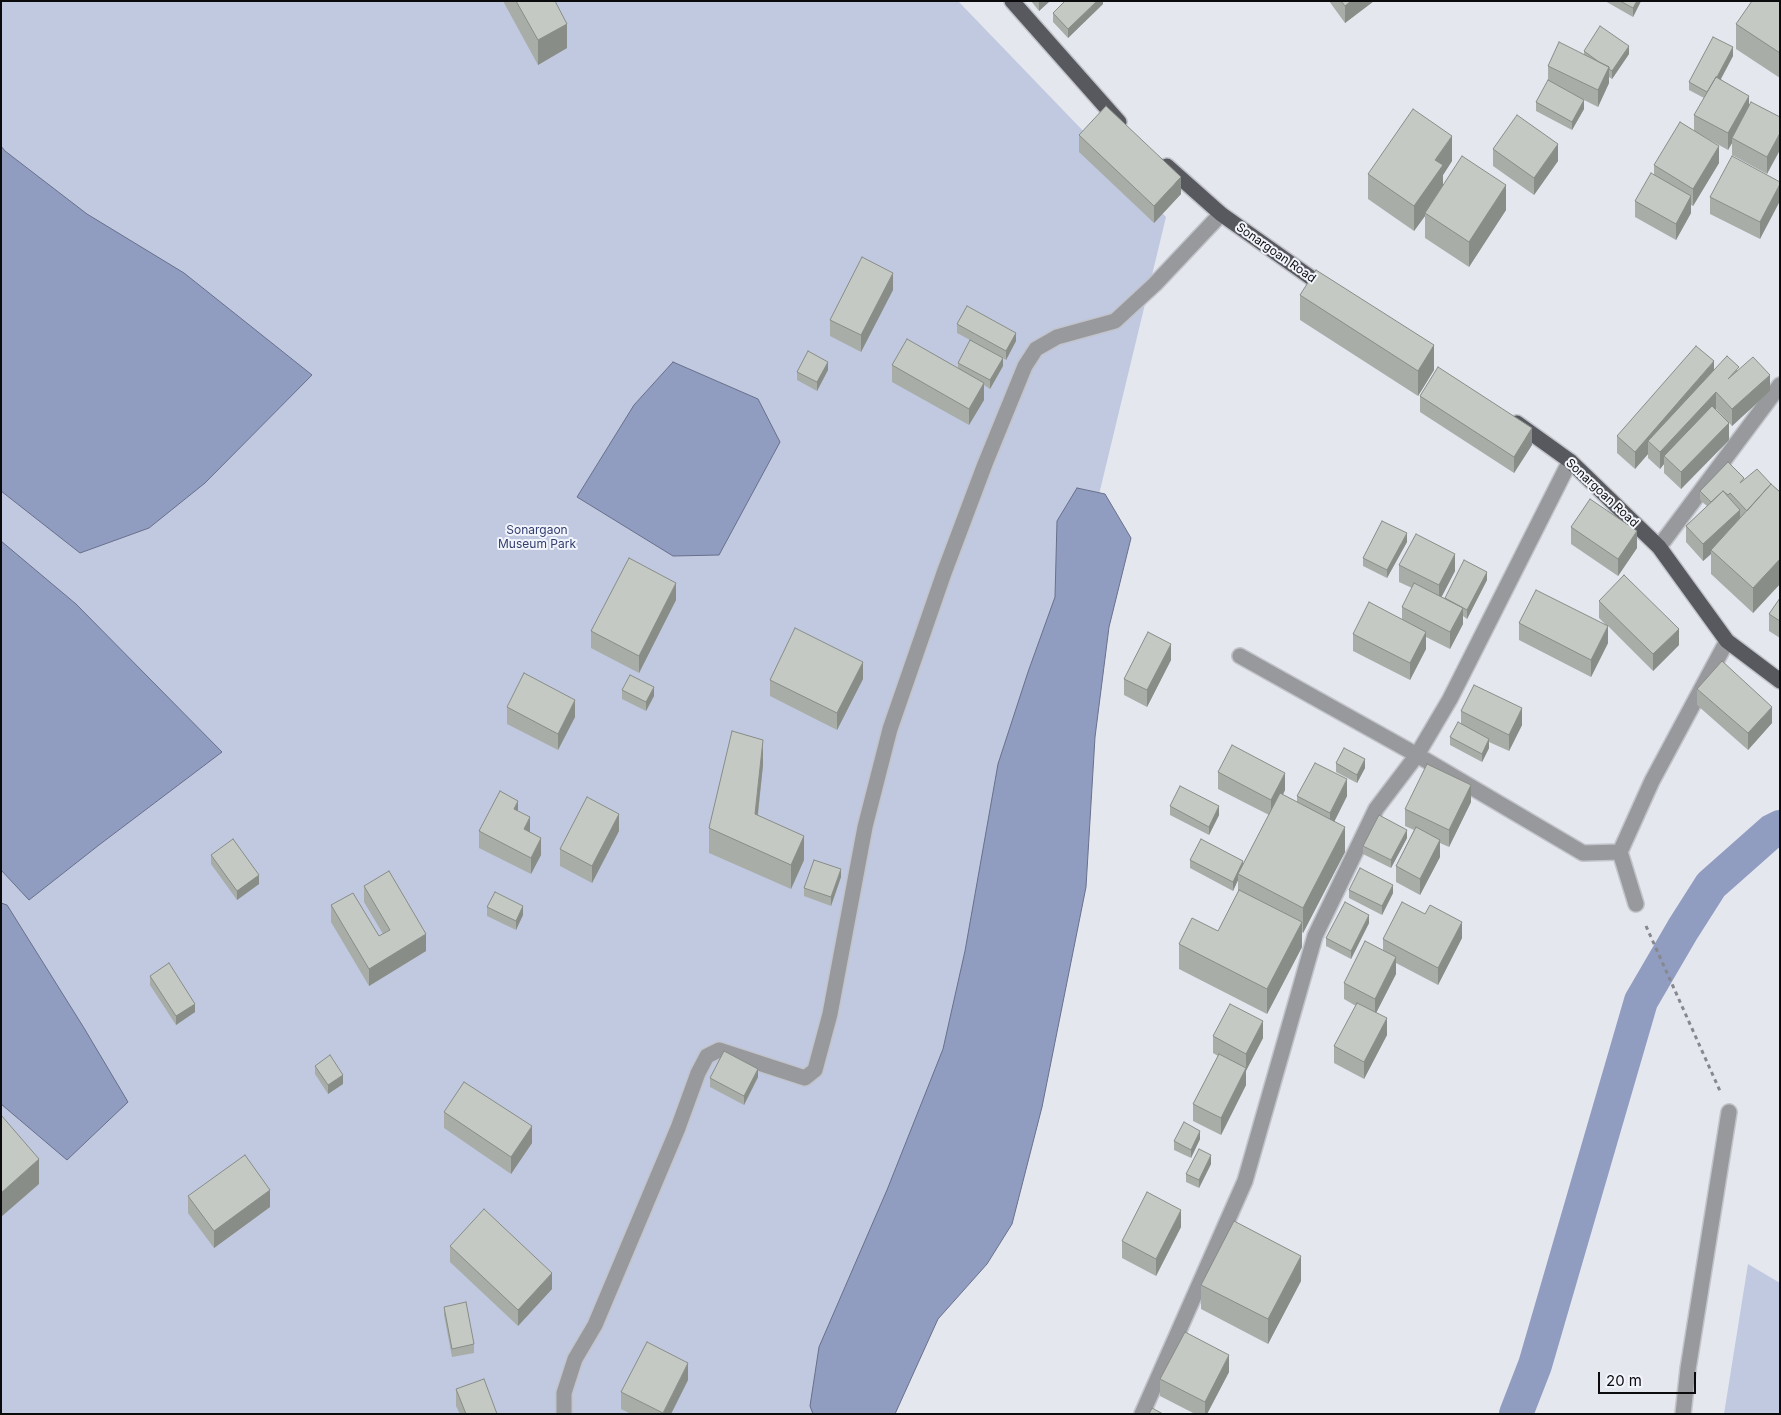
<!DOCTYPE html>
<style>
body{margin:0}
#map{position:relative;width:1781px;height:1415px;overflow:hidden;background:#e5e7ef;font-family:Inter,sans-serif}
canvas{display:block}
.frame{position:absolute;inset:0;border:2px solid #0b0b0e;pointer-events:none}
.scale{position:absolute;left:1598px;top:1372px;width:98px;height:22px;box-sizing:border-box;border:2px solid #0b0b0e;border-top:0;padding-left:6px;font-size:15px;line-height:18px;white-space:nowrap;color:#0b0b0e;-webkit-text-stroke:4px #f2f4fc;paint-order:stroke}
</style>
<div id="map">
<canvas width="1781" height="1415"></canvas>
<div class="frame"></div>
<div class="scale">20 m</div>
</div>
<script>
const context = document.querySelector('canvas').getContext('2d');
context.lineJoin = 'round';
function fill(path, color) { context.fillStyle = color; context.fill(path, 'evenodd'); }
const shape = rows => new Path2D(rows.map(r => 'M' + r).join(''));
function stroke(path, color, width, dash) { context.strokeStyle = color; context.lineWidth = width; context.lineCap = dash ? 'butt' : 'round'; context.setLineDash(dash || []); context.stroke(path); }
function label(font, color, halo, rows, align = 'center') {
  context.font = font + ' Inter,sans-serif'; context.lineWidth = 4; context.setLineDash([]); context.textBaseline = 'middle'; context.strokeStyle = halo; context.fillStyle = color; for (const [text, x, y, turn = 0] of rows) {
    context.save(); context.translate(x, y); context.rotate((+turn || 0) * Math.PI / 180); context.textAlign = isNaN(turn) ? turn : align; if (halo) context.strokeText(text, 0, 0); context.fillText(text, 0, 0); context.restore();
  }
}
const green = shape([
 [1,1,958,1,1166,217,877,1414,1,1414],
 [1748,1264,1780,1283,1780,1414,1724,1414]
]);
const water = shape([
 [1,146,5,151,87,214,184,273,312,375,205,483,149,528,80,553,1,491,1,146],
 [673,362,758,399,780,442,719,555,673,556,577,497,634,405,673,362],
 [1077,488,1105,494,1131,538,1109,627,1095,737,1086,887,1042,1107,1012,1224,987,1264,938,1319,895,1414,813,1414,810,1406,819,1347,887,1190,943,1049,965,951,998,764,1028,672,1055,597,1057,521,1077,488],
 [1,541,76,604,222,752,99,845,29,900,1,870,1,541],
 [1,903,7,905,84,1028,128,1102,67,1160,1,1104,1,903]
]);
const canal = shape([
 [1516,1414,1535,1365,1641,1001,1683,929,1711,885,1772,831,1780,827]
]);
const path = shape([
 [1646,926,1720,1091]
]);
const minor = shape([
 [1659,547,1780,385],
 [1240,656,1417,755,1583,853,1620,852],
 [1636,904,1620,852,1652,781,1727,641],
 [564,1414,564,1393,575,1359,595,1325,678,1128,698,1073,707,1056,719,1050,805,1078,815,1070,830,1014,865,827,890,729,944,573,985,464,1025,366,1036,349,1057,337,1115,321,1155,284,1221,214],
 [1142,1414,1245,1181,1315,936,1376,809,1417,755,1450,699,1570,461],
 [1683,1414,1688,1369,1729,1112]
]);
const major = shape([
 [1012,1,1119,122],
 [1167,166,1221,214,1327,289],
 [1517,423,1570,461,1659,547,1727,641,1780,681]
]);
const wall = shape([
 [503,1,555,1,567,48,538,65],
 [1031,1,1050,1,1039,11],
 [1103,1,1103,4,1068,38,1053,22,1053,13],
 [1329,1,1374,1,1345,23],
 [1605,1,1641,1,1633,17],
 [1780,1,1780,78,1736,49,1736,24],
 [1584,51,1629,54,1612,79,1609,77,1609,83,1598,107,1582,99,1584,109,1572,130,1536,111,1536,102,1548,82,1548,66,1584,54],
 [1733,56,1721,79,1749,105,1780,117,1767,174,1732,155,1732,143,1728,150,1699,134,1719,163,1693,206,1691,205,1691,213,1676,240,1635,217,1635,201,1654,175,1654,165,1694,131,1694,115,1704,98,1689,90,1689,82],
 [1079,135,1181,194,1154,223,1079,152],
 [1493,149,1558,161,1534,195,1493,166],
 [1452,161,1443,175,1443,185,1506,210,1469,267,1425,238,1425,216,1414,231,1368,199,1368,174],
 [1780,182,1760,239,1710,214,1710,197],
 [893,290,861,352,830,336,830,320],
 [1300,295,1434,370,1418,396,1300,320],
 [957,324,1016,341,1006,360,1003,358,1003,366,990,389,984,385,984,400,969,425,892,382,892,365,958,368,958,363,985,348,957,333],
 [828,370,817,391,797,380,797,372],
 [1714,370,1739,370,1770,391,1732,426,1716,409,1715,409,1729,440,1681,489,1664,473,1664,464,1660,469,1648,458,1648,454,1635,469,1617,453,1617,436],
 [1420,396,1532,445,1514,473,1420,412],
 [1744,480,1771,484,1780,492,1780,584,1753,613,1711,574,1711,554,1703,561,1686,542,1686,526,1707,506,1700,500,1700,491],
 [1571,527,1637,548,1618,576,1571,544],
 [1407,542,1387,578,1363,566,1363,558],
 [1399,565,1455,571,1441,597,1445,598,1487,580,1467,619,1463,616,1463,624,1450,649,1426,637,1426,649,1410,680,1353,651,1353,634,1402,619,1402,607,1412,588,1399,582],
 [1780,598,1780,638,1769,631,1769,614],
 [676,600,639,673,591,648,591,631],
 [1599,601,1679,645,1653,671,1608,626,1608,643,1591,677,1519,640,1519,623,1607,626,1599,618],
 [1171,660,1147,707,1124,695,1124,679],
 [863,679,837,730,770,696,770,680],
 [1697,689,1772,723,1748,750,1697,705],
 [622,690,654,696,646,711,622,699],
 [507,707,575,717,558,750,507,724],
 [1461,711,1522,725,1509,751,1489,742,1489,748,1482,762,1450,745,1450,737,1461,724],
 [1336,763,1365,768,1357,783,1336,772],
 [763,765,758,815,804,860,791,889,709,853,709,828],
 [1218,772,1285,790,1283,795,1297,802,1297,796,1347,796,1334,822,1345,852,1303,933,1302,932,1302,947,1267,1014,1179,969,1179,944,1218,931,1238,892,1238,880,1233,891,1190,868,1190,860,1243,864,1269,815,1218,789],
 [1471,802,1449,847,1440,843,1440,857,1420,895,1396,882,1396,866,1414,830,1405,826,1405,809],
 [1170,806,1219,815,1209,835,1170,815],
 [518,811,530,832,541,855,531,874,479,848,479,831],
 [619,831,592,883,560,866,560,849],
 [1407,838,1391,868,1363,854,1363,846],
 [211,855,259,884,237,900,211,864],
 [841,877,831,906,804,896,804,888],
 [364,886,426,951,369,986,331,922,331,905,379,936,383,934,364,902],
 [1349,890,1393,893,1382,915,1349,898],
 [487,907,523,915,516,930,487,916],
 [1369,923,1351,959,1326,946,1326,938],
 [1462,938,1438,985,1396,963,1396,974,1376,1013,1387,1035,1364,1079,1334,1063,1334,1046,1356,1006,1344,999,1344,983,1383,950,1383,939],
 [150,976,195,1012,176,1025,150,985],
 [1213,1036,1263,1038,1246,1070,1246,1085,1221,1135,1193,1121,1193,1104,1218,1056,1213,1053],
 [315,1066,343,1084,328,1094,315,1074],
 [758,1077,744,1105,710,1087,710,1078],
 [444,1112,532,1143,511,1174,444,1128],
 [1200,1139,1191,1158,1174,1150,1174,1141],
 [1211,1164,1199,1188,1186,1182,1186,1174],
 [188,1196,270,1207,214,1248,188,1213],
 [1181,1227,1156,1276,1122,1258,1122,1241],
 [450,1246,552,1289,518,1326,450,1262],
 [1301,1281,1268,1344,1201,1309,1201,1285],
 [444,1307,474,1344,474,1353,452,1357,444,1315],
 [1229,1372,1207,1414,1195,1414,1160,1396,1160,1379],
 [688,1380,671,1414,631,1414,621,1409,621,1392],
 [456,1389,497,1414,460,1414,456,1406]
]);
const shadedWall = shape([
 [1039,1,1050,1,1039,11],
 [1097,1,1103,1,1103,4,1068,38,1068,29],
 [1351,1,1374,1,1345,23,1345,6],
 [1637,1,1641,1,1633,17,1633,8],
 [567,24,567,48,538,65,538,40],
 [1629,46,1629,54,1612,79,1612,71],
 [1733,47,1733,56,1709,101,1709,92],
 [1609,67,1609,83,1598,107,1598,90],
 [1749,96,1749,113,1732,138,1732,143,1728,150,1728,133],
 [1584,100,1584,109,1572,130,1572,122],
 [1780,133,1780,150,1767,174,1767,157],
 [1452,136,1452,161,1443,175,1443,190,1425,213,1425,216,1414,231,1414,206,1435,160],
 [1558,144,1558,161,1534,195,1534,178],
 [1719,146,1719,163,1693,206,1693,189],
 [1181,177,1181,194,1154,223,1154,206],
 [1780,184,1780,201,1760,239,1760,222],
 [1506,185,1506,210,1469,267,1469,242],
 [1691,196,1691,213,1676,240,1676,224],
 [893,273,893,290,861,352,861,335],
 [1016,333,1016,341,1006,360,1006,351],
 [1434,345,1434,370,1418,396,1418,371],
 [1003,358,1003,366,990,389,990,380],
 [1714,361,1714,378,1648,441,1648,454,1635,469,1635,452],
 [828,362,828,370,817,391,817,382],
 [1770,375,1770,391,1732,426,1732,409],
 [984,383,984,400,969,425,969,409],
 [1716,392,1716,409,1668,460,1664,456,1664,464,1660,469,1660,452],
 [1729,423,1729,440,1681,489,1681,472],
 [1532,428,1532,445,1514,473,1514,457],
 [1740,510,1740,526,1711,550,1711,554,1703,561,1703,544],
 [1637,531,1637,548,1618,576,1618,559],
 [1407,533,1407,542,1387,578,1387,570],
 [1455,554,1455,571,1439,602,1439,585],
 [1780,559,1780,584,1753,613,1753,588],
 [1487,572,1487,580,1467,619,1467,610],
 [676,583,676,600,639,673,639,656],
 [1463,608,1463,624,1450,649,1450,632],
 [1608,626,1608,643,1591,677,1591,660],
 [1679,629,1679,645,1653,671,1653,654],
 [1426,632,1426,649,1410,680,1410,663],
 [1171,644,1171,660,1147,707,1147,690],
 [863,662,863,679,837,730,837,713],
 [654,687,654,696,646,711,646,702],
 [575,700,575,717,558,750,558,734],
 [1772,707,1772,723,1748,750,1748,733],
 [1522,708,1522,725,1509,751,1509,735],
 [1489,739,1489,748,1482,762,1482,754],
 [763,740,763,765,755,839,755,814],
 [1365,759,1365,768,1357,783,1357,775],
 [1285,773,1285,790,1271,817,1271,800],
 [1347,779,1347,796,1330,830,1330,813],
 [1471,785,1471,802,1449,847,1449,830],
 [518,801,518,818,514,809],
 [1219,806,1219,815,1209,835,1209,827],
 [619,814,619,831,592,883,592,866],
 [530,817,530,834,524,829],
 [1345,827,1345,852,1303,933,1303,908],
 [1407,830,1407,838,1391,868,1391,860],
 [804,836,804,860,791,889,791,865],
 [541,838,541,855,531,874,531,858],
 [1440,840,1440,857,1420,895,1420,879],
 [1243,861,1243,870,1238,874,1238,880,1233,891,1233,882],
 [841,869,841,877,831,906,831,897],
 [259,875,259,884,237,900,237,891],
 [1393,885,1393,893,1382,915,1382,906],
 [523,906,523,915,516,930,516,921],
 [1369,915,1369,923,1351,959,1351,951],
 [1302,922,1302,947,1267,1014,1267,989],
 [1462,922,1462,938,1438,985,1438,968],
 [426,934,426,951,369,986,369,969],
 [1396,957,1396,974,1375,1015,1375,999],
 [195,1004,195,1012,176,1025,176,1016],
 [1387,1018,1387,1035,1364,1079,1364,1062],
 [1263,1021,1263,1038,1246,1071,1246,1054],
 [1246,1068,1246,1085,1221,1135,1221,1118],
 [758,1069,758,1077,744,1105,744,1096],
 [343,1075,343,1084,328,1094,328,1085],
 [532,1126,532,1143,511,1174,511,1157],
 [1200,1131,1200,1139,1191,1158,1191,1150],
 [1211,1155,1211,1164,1199,1188,1199,1180],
 [39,1159,39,1184,1,1217,1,1193],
 [270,1190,270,1207,214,1248,214,1231],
 [1181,1210,1181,1227,1156,1276,1156,1259],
 [1301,1256,1301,1281,1268,1344,1268,1319],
 [552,1273,552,1289,518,1326,518,1310],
 [1229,1355,1229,1372,1207,1414,1205,1414,1205,1402],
 [688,1363,688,1380,671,1414,663,1414]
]);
const building = shape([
 [516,1,555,1,567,24,538,40,516,1],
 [1065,1,1097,1,1068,29,1053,13,1065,1],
 [1341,1,1351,1,1345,6,1341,1],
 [1620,1,1637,1,1633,8,1620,1],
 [1752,1,1780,1,1780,53,1736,24,1752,1],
 [1600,26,1629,46,1612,71,1609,69,1609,67,1599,62,1584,51,1600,26],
 [1713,37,1733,47,1717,77,1716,77,1707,92,1689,82,1713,37],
 [1559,42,1609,67,1598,90,1548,66,1559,42],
 [1716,77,1749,96,1728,133,1694,115,1716,77],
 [1548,80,1584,100,1572,122,1536,102,1548,80],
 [1751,102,1780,117,1780,133,1767,157,1732,138,1751,102],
 [1106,106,1181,177,1154,206,1079,135,1106,106],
 [1413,109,1452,136,1435,160,1443,165,1414,206,1368,174,1413,109],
 [1517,115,1558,144,1534,178,1493,149,1517,115],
 [1680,122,1719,146,1693,189,1654,165,1680,122],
 [1462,156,1506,185,1469,242,1425,213,1462,156],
 [1732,156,1780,182,1780,184,1760,222,1710,197,1732,156],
 [1651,173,1691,196,1676,224,1635,201,1651,173],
 [862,257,893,273,861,335,830,320,862,257],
 [1316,270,1434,345,1418,371,1300,295,1316,270],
 [967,306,1016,333,1006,351,957,324,967,306],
 [907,339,984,383,969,409,892,365,907,339],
 [970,340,1003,358,990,380,958,363,970,340],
 [1696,346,1714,361,1635,452,1617,436,1696,346],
 [808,351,828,362,817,382,797,372,808,351],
 [1727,356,1739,367,1728,379,1753,357,1770,375,1732,409,1716,392,1660,452,1648,441,1727,356],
 [1438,367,1532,428,1514,457,1420,396,1438,367],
 [1712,406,1729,423,1681,472,1664,456,1712,406],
 [1728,462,1744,478,1740,483,1757,469,1771,484,1747,511,1730,493,1728,495,1723,491,1711,502,1700,491,1728,462],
 [1771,484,1780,492,1780,559,1753,588,1711,550,1771,484],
 [1723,491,1740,510,1703,544,1686,526,1723,491],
 [1590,499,1637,531,1618,559,1571,527,1590,499],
 [1382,521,1407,533,1387,570,1363,558,1382,521],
 [1416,534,1455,554,1439,585,1399,565,1416,534],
 [629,558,676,583,639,656,591,631,629,558],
 [1464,560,1487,572,1467,610,1445,598,1464,560],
 [1624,575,1679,629,1653,654,1599,601,1624,575],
 [1414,583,1463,608,1450,632,1402,607,1414,583],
 [1536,590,1608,626,1591,660,1519,623,1536,590],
 [1780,598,1780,621,1769,614,1780,598],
 [1369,602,1426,632,1410,663,1353,634,1369,602],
 [795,628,863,662,837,713,770,680,795,628],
 [1148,632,1171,644,1147,690,1124,679,1148,632],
 [1722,661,1772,707,1748,733,1697,689,1722,661],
 [524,673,575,700,558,734,507,707,524,673],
 [630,675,654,687,646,702,622,690,630,675],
 [1474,685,1522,708,1509,735,1461,711,1474,685],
 [1458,722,1489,739,1482,754,1450,737,1458,722],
 [732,731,763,740,755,814,804,836,791,865,709,828,732,731],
 [1232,745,1285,773,1271,800,1218,772,1232,745],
 [1344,748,1365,759,1357,775,1336,763,1344,748],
 [1315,763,1347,779,1330,813,1297,796,1315,763],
 [1427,764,1471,785,1449,830,1405,809,1427,764],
 [1180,786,1219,806,1209,827,1170,806,1180,786],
 [500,791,518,801,514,809,530,817,524,829,541,838,531,858,479,831,500,791],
 [1280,793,1345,827,1303,908,1238,874,1280,793],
 [587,797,619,814,592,866,560,849,587,797],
 [1379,815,1407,830,1391,860,1363,846,1379,815],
 [1416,827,1440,840,1420,879,1396,866,1416,827],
 [233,839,259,875,237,891,211,855,233,839],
 [1201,839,1243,861,1233,882,1190,860,1201,839],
 [814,860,841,869,831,897,804,888,814,860],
 [1360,868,1393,885,1382,906,1349,890,1360,868],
 [389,871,426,934,369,969,331,905,353,893,379,936,390,930,364,886,389,871],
 [1239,890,1302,922,1267,989,1179,944,1192,918,1218,931,1239,890],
 [495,892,523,906,516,921,487,907,495,892],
 [1345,902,1369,915,1351,951,1326,938,1345,902],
 [1402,902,1425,914,1430,905,1462,922,1438,968,1383,939,1402,902],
 [1365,941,1396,957,1375,999,1344,983,1365,941],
 [169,963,195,1004,176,1016,150,976,169,963],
 [1357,1003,1387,1018,1364,1062,1334,1046,1357,1003],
 [1230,1004,1263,1021,1246,1054,1213,1036,1230,1004],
 [724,1051,758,1069,744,1096,710,1078,724,1051],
 [1219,1054,1246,1068,1221,1118,1193,1104,1219,1054],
 [330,1055,343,1075,328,1085,315,1066,330,1055],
 [464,1082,532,1126,511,1157,444,1112,464,1082],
 [1,1115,39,1159,1,1193,1,1115],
 [1184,1122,1200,1131,1191,1150,1174,1141,1184,1122],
 [1199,1149,1211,1155,1199,1180,1186,1174,1199,1149],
 [245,1155,270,1190,214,1231,188,1196,245,1155],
 [1147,1192,1181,1210,1156,1259,1122,1241,1147,1192],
 [484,1209,552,1273,518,1310,450,1246,484,1209],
 [1234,1221,1301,1256,1268,1319,1201,1285,1234,1221],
 [466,1302,474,1344,452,1349,444,1307,466,1302],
 [1185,1332,1229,1355,1205,1402,1160,1379,1185,1332],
 [647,1342,688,1363,663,1413,621,1392,647,1342],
 [484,1379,497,1414,466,1414,456,1389,484,1379],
 [1152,1408,1163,1414,1149,1414,1152,1408]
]);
const streetNames = [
 ["Sonargoan Road",1276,253,35],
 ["Sonargoan Road",1602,493,43]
];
const parkNames = [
 ["Sonargaon",537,530],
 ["Museum Park",537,544]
];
fill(green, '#c1c9e0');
fill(water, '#909cc0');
stroke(water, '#68708b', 1);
stroke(canal, '#909cc0', 34);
stroke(minor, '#c2c4cb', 18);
stroke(major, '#c2c4cb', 18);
stroke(path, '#87888e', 3, [4, 4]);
stroke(minor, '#98999c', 15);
stroke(major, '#57595f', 15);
fill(wall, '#a9ada8');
fill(shadedWall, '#898d88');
fill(building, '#c4c9c3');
stroke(building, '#898d88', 1);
label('12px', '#0b0b0e', '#f2f4fc', streetNames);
label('12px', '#323e6f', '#f2f4fc', parkNames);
</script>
